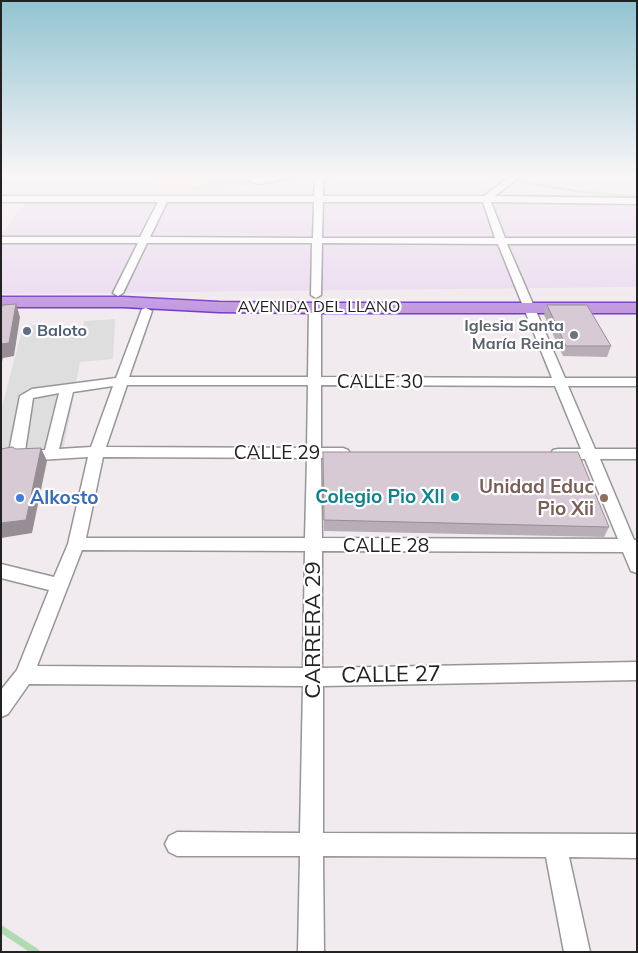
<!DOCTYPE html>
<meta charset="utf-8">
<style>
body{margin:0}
#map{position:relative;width:638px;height:953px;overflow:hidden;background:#f1eaee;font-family:Mulish,sans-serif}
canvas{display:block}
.frame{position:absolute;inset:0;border:2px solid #222;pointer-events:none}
</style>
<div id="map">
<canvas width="638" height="953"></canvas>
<div class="frame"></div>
</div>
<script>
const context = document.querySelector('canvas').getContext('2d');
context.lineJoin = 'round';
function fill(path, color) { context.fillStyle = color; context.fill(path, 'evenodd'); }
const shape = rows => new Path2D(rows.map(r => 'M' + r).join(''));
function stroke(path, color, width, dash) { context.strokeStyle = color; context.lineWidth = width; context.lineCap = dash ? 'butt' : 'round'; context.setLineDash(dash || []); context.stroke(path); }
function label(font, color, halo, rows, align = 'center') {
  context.font = font + ' Mulish,sans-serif'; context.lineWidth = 4.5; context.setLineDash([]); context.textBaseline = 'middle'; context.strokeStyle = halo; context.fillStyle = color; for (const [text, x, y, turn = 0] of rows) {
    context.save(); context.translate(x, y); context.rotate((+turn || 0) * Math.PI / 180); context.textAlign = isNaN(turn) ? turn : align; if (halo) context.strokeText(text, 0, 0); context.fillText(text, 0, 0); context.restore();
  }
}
const commercial = shape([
 [25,203,637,203,637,287,1,294,1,235]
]);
const park = shape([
 [159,175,311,175,307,176,308,179,224,188,224,192,150,192]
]);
const parking = shape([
 [239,175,309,175,304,179,223,188,222,191,191,191,191,189,198,185],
 [115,319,113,359,80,362,63,451,1,459,1,410,23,327,47,323,48,330,83,328,84,321]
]);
const streamFar1 = shape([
 [491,175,504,178],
 [521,182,582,192,637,197]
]);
const stream = shape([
 [1,929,36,952]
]);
const minor = shape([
 [249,175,258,175,257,178,261,178,279,175,299,175,261,184,251,182,248,177,249,175],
 [321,175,330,175,323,182,323,196,484,196,512,175,522,175,495,196,637,198,637,204,491,202,505,238,637,238,637,244,507,244,565,378,637,378,637,386,568,386,595,449,637,449,637,459,600,459,634,540,637,540,637,573,631,571,623,552,322,551,322,668,637,662,637,680,323,686,323,833,637,834,637,858,569,857,590,952,564,952,546,857,323,856,324,952,298,952,300,856,177,856,169,852,165,844,169,836,177,832,300,833,303,686,29,684,8,714,1,717,1,690,17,670,49,590,1,578,1,564,54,577,68,544,88,457,22,461,11,455,9,452,20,396,32,389,116,378,142,309,146,308,152,311,129,377,308,377,309,308,315,305,321,308,321,377,552,378,498,244,322,243,321,295,316,298,311,295,312,243,147,243,123,293,118,296,113,293,138,243,1,243,1,237,140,237,158,202,1,202,1,196,314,196,315,181,321,175],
 [167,202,314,202,313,238,150,237,167,202],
 [323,202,483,202,495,238,322,238,323,202],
 [127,385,308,385,307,448,106,447,127,385],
 [321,385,555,386,581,449,558,449,553,450,551,454,553,458,558,459,585,459,618,539,322,538,321,458,343,458,348,456,350,453,348,450,343,448,321,448,321,385],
 [113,386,91,447,59,449,73,392,113,386],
 [59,393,45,450,25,451,33,398,59,393],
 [103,457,307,458,305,538,86,538,103,457],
 [82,550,305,551,303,668,37,666,82,550]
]);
const highway = shape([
 [1,297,123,297,219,302,315,303,637,303,637,313,315,313,219,312,123,307,1,307,1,297]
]);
const wall = shape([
 [547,305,611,346,607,357,563,356,544,315],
 [323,452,609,527,604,537,324,531]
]);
const shadedWall = shape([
 [16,304,20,317,14,356,3,358,1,365,1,344],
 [41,448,47,461,32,533,1,538,1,523]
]);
const building = shape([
 [16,304,9,343,1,344,1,308,3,305,16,304],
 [547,305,587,305,611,346,566,346,547,305],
 [12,447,16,449,41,448,26,520,1,523,1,449,12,447],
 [323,452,578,452,609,527,324,520,323,452]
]);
const markers = [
 [27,331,5,"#5c6f8a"],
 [574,335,5,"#6b7280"],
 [455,497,5,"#0f9aa8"],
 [20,498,5,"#3f7fe0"],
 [604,498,5,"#8d6e63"]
];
const farStreetnames = [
 ["AVENIDA DEL LLANO",319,307]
];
const farWorshipnames = [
 ["Iglesia Santa",564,326],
 ["María Reina",564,344]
];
const farServicenames = [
 ["Baloto",37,331]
];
const streetNames = [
 ["CALLE 30",380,382],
 ["CALLE 29",277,453],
 ["CALLE 28",386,546]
];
const educationNames = [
 ["Unidad Educ",594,487],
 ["Pio Xii",594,509]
];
const cultureNames = [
 ["Colegio Pio XII",445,497]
];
const shopNames = [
 ["Alkosto",30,498]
];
const nearStreetnames = [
 ["CARRERA 29",313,630,-90],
 ["CALLE 27",391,675,-1]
];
fill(commercial, '#ebdbf0');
fill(park, '#f5efcc');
fill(parking, '#dedede');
stroke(streamFar1, '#b0daaf', 2.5);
stroke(stream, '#b0daaf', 7);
stroke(minor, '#969696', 3);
stroke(highway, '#763bcb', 3);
fill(minor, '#fff');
fill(highway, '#c29ae0');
fill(wall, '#b9aeb7');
fill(shadedWall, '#968d95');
fill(building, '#d7cad5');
stroke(building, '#968d95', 1);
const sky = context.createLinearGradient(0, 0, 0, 309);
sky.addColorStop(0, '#91c3d1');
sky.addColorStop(0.57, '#f9f6f7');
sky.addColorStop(1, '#f9f6f700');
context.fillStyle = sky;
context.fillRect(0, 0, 638, 309);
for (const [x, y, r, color] of markers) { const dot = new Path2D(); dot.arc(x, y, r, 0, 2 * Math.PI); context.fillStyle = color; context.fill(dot); stroke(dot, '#fff', 2); }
label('16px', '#222', '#fff', farStreetnames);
label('bold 16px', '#5b616d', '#fff', farWorshipnames, 'right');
label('bold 16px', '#4e5e75', '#fff', farServicenames, 'left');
label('19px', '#222', '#fff', streetNames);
label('bold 19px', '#785e54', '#fff', educationNames, 'right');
label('bold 19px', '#0d838f', '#fff', cultureNames, 'right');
label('bold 19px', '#366cbe', '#fff', shopNames, 'left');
label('22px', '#222', '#fff', nearStreetnames);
</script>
